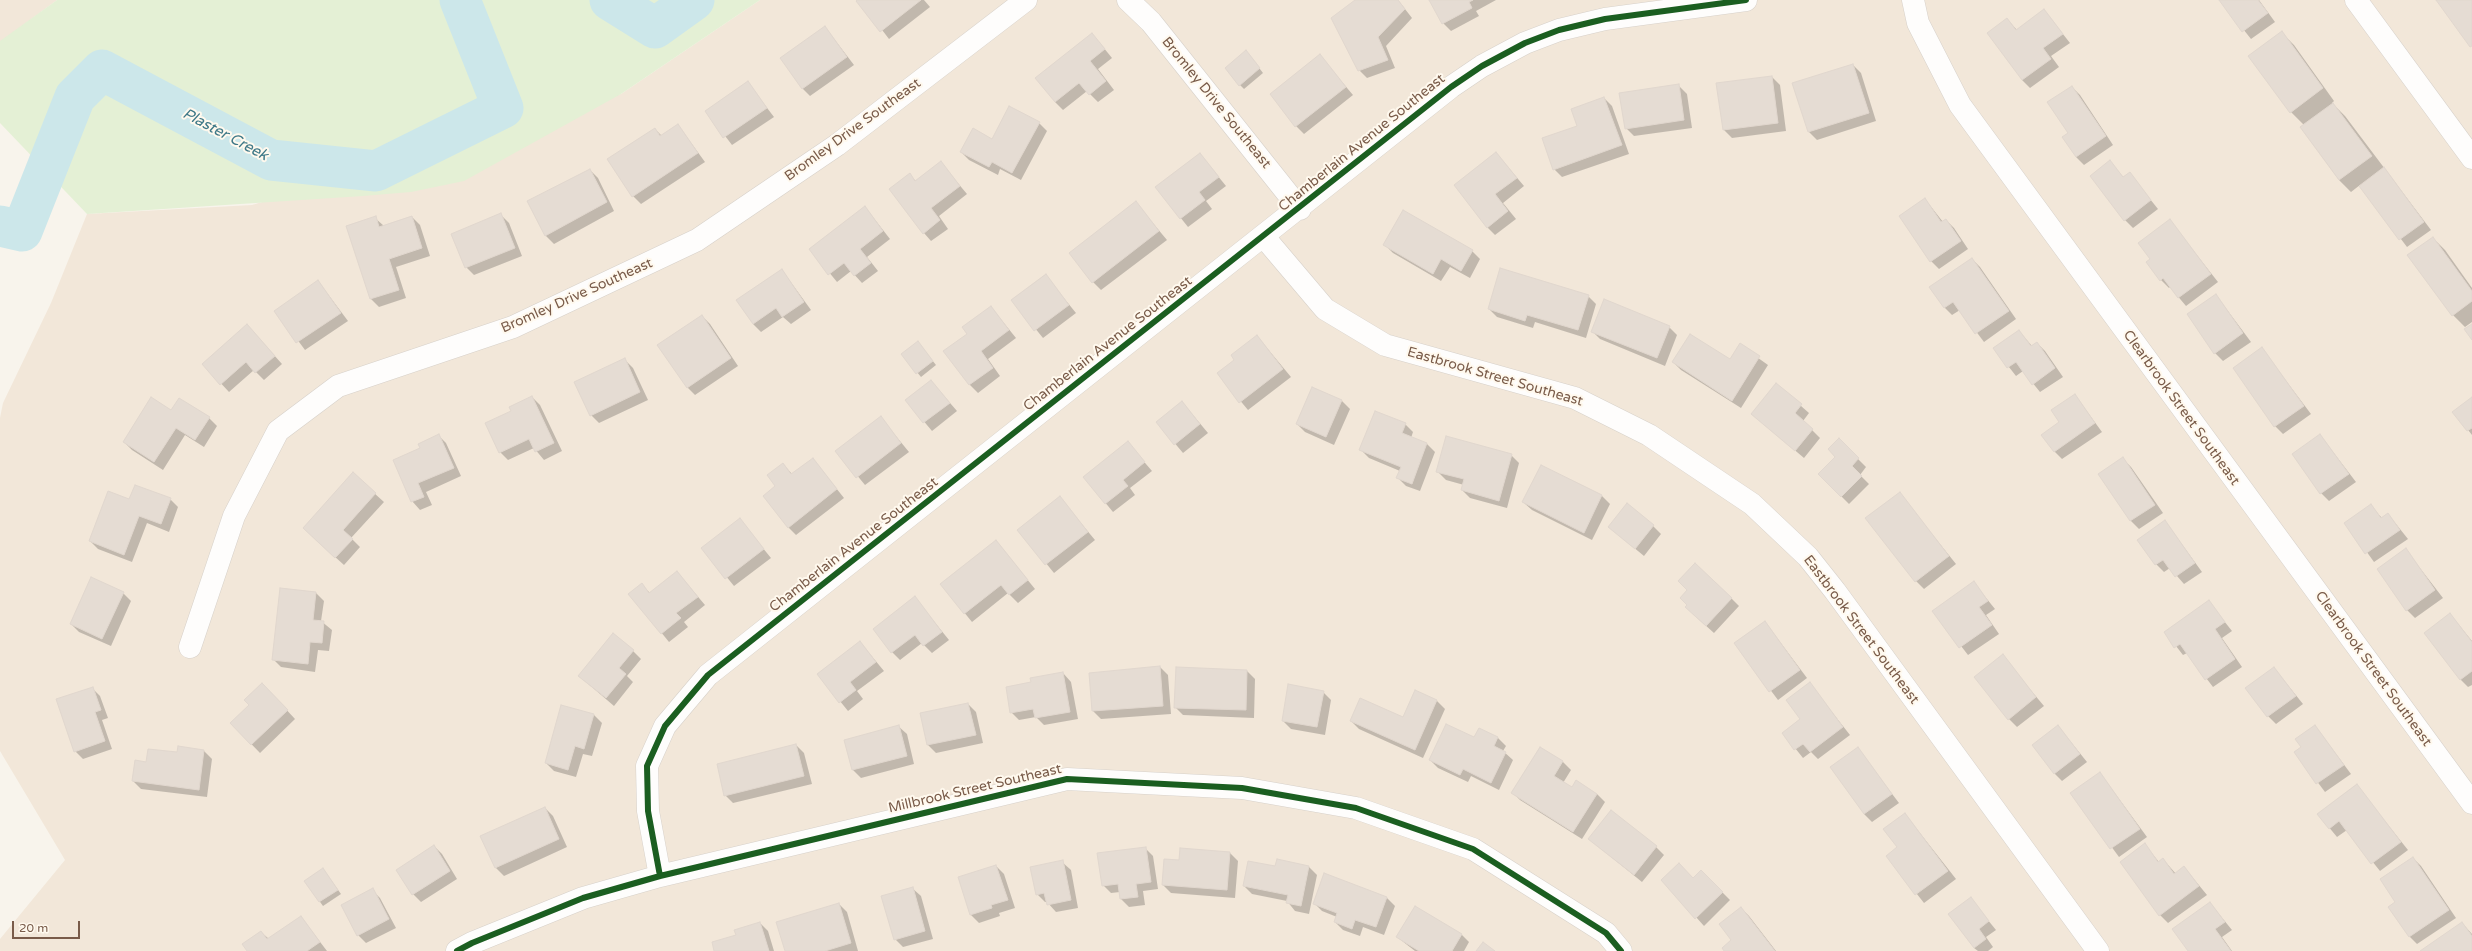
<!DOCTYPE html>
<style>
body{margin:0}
#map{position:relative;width:2472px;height:951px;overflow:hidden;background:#f8f4ec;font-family:"Varela Round",sans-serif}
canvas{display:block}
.scale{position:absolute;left:12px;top:921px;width:68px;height:18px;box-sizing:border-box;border:2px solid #795b49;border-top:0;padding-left:5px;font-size:12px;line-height:14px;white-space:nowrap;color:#795b49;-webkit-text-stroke:3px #fff9ee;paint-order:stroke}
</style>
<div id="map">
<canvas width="2472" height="951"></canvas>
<div class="scale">20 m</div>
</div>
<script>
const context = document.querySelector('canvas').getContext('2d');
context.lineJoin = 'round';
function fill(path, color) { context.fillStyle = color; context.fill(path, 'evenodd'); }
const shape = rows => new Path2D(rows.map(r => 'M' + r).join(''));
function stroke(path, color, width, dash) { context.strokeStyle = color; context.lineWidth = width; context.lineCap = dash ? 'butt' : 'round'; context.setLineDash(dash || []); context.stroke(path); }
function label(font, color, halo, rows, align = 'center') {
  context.font = font + ' "Varela Round",sans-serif'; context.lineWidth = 4; context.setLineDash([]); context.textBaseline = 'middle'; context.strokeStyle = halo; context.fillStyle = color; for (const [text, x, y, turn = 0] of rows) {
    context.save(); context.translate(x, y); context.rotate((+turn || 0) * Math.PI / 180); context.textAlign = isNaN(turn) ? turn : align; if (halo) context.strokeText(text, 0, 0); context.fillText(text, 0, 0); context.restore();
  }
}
const residential = shape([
 [0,0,57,0,2,41,0,41],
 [760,0,2472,0,2472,951,0,951,0,939,65,860,0,751,0,418,3,403,51,303,87,214,252,205,621,94]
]);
const green = shape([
 [57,0,760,0,621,94,464,181,411,192,363,196,87,214,0,123,0,41]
]);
const shadow = shape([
 [859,0,924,0,930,7,889,39],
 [1357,0,1398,0,1412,18,1386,46,1395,68,1367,78,1359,70],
 [1430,0,1496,0,1476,11,1479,16,1451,31,1443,23],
 [2220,0,2259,0,2275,22,2251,39],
 [2044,10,2070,43,2051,56,2059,67,2030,88,2022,80,2007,19,2017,30],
 [825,27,854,65,810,96,802,88],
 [2282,33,2294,45,2334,101,2332,103,2345,116,2431,230,2407,247,2360,185,2351,192,2339,180,2301,127,2304,125,2291,112],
 [1099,42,1112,58,1098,69,1114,90,1098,102,1087,91,1063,110,1055,102],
 [1250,56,1263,73,1244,89,1240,85],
 [1320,56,1353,95,1304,134,1296,126],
 [1853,65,1861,73,1876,121,1817,140,1809,132],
 [1772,77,1780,85,1786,131,1732,138,1724,130,1718,84],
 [748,83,774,117,732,145,706,111],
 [1679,86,1687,94,1692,128,1634,136,1626,128],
 [2072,87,2080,95,2113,145,2084,165,2076,157,2070,133],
 [1604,98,1612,106,1629,154,1562,177,1554,169,1578,126],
 [1039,123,1047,131,1021,180,1000,169,998,175,969,160,961,152],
 [678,125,705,162,641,204,633,196,655,129,662,136],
 [1496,153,1524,186,1503,203,1516,219,1495,235,1487,227],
 [1200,154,1226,186,1206,201,1212,209,1188,227,1156,187],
 [2110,162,2124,178,2130,174,2158,209,2133,228,2125,220],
 [941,163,967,194,939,216,948,229,931,241,924,233,909,175,916,181],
 [590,170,598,178,614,211,554,244,546,236,528,202],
 [1925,199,1943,222,1946,220,1954,228,1968,249,1939,269,1931,261],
 [1136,203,1167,240,1101,290,1093,282],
 [865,207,890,239,867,257,878,271,862,283,851,271,837,282,810,249],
 [1404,212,1472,251,1480,259,1470,278,1450,267,1441,281,1393,253,1385,245],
 [501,215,509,223,522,256,474,275,466,267],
 [412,217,420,225,430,256,396,267,406,298,379,307,371,299,347,227,375,218,384,226],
 [2170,221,2218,282,2186,306,2170,287,2169,288,2161,280,2152,260],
 [2433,238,2445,250,2472,288,2472,322,2465,327,2453,315],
 [1972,259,1980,267,2016,319,1984,342,1960,310,1952,315,1944,307],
 [782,270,811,310,791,324,783,317,761,332,753,324],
 [1045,275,1076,313,1043,338,1012,300],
 [318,281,348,321,305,350,276,311],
 [2216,295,2251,342,2223,361,2215,353],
 [1588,296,1596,304,1586,338,1535,322,1533,328,1497,317,1489,309],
 [991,307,1016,338,988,359,1000,376,978,393,970,385,968,334],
 [702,316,710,324,738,366,695,395,687,387],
 [247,325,282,364,264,380,254,370,229,392,203,364],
 [1669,327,1677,335,1665,366,1600,339,1592,331],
 [2019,331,2032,346,2037,343,2045,351,2063,377,2040,392,2023,371,2016,376,1994,348],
 [1257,336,1291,377,1248,410,1218,374,1236,360],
 [1740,345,1768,365,1741,408,1681,370,1673,362,1730,360],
 [921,346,936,365,921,377,902,354],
 [2262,349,2311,414,2283,434,2275,426],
 [625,360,633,368,648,400,599,423,591,415],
 [931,381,957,411,932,431,906,400],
 [1776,384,1809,413,1803,421,1820,438,1804,458,1752,414],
 [1313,388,1342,401,1350,409,1334,445,1305,432,1297,424],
 [2075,395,2102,432,2062,459,2054,451,2061,422],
 [532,397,540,405,562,451,544,460,534,448,508,460,500,452,513,412],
 [2472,398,2472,435,2454,412],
 [1182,402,1208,433,1183,453,1157,422],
 [171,412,209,418,217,426,204,447,185,435,163,470,132,450,124,442],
 [881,418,909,452,865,485,837,451],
 [1405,424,1413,432,1411,438,1427,444,1435,452,1420,491,1406,486,1398,478,1400,471,1369,458,1361,450],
 [438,435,446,443,461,476,426,492,432,505,420,510,412,501,421,449],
 [2320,435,2356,482,2329,501,2321,493],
 [1839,440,1866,467,1860,475,1869,484,1849,504,1819,474,1837,457],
 [1128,443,1152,471,1130,488,1135,495,1113,512,1084,477],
 [1511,455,1519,463,1507,508,1470,498,1462,490,1464,485,1446,480,1438,472],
 [813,459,844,498,796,535,788,527,777,486,783,464,793,475],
 [2123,459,2131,467,2163,513,2139,529,2131,521,2100,474],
 [1541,466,1602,496,1610,504,1592,540,1532,510,1523,502],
 [353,474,384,502,351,538,360,547,344,565,312,536],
 [1899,493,1956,564,1924,589,1916,581],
 [1060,498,1095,540,1054,573,1019,530],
 [170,499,178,507,169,532,147,523,132,562,98,549,90,541,130,501],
 [2371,506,2382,518,2388,514,2408,539,2374,562,2346,523],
 [740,520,771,558,734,586,703,548],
 [2165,521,2202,572,2184,584,2170,568,2164,572,2156,564],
 [1653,526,1661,534,1644,556,1609,527],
 [996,541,1035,589,1018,603,1008,593,972,622,941,584],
 [2406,550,2443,598,2415,618,2407,610],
 [677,572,705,605,684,622,688,627,669,642,630,594,642,585,650,593],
 [1974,583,1995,609,1986,615,1999,634,1968,655,1934,611],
 [123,593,131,601,111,646,79,632,71,624],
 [316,593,324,601,321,621,332,630,329,651,318,650,315,672,281,667,273,659],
 [915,598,949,640,932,653,922,643,900,660,892,652],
 [1731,598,1739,606,1714,633,1694,615,1688,605],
 [2209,602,2232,631,2222,638,2242,667,2213,687,2187,653,2183,655,2165,632],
 [2450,614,2472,641,2472,685,2468,687,2460,679],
 [1765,622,1807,678,1778,700,1735,643],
 [860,642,884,671,857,691,863,699,848,711,818,674],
 [633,651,641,659,627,676,633,682,614,706,579,676],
 [2002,656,2044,706,2017,727,2009,719],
 [1160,667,1168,675,1171,714,1101,719,1093,711,1090,674],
 [1177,668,1247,671,1255,679,1254,718,1183,715,1175,707],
 [2274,668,2303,704,2276,724,2268,716],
 [1063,673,1071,682,1078,719,1044,725,1036,717,1019,720,1011,712],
 [1809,683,1850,735,1818,759,1811,752,1803,758,1783,733,1801,720],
 [92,688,100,696,108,718,102,720,112,749,83,759,75,751],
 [270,692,295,719,260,753,231,723],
 [1323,692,1331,700,1325,735,1291,729,1283,721],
 [1416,692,1437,701,1445,709,1423,758,1359,729,1351,721,1404,718],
 [968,704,976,712,983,743,936,753,928,745,921,714],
 [594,715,602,723,592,756,583,754,576,777,554,771,546,763],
 [898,726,907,734,914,764,861,778,853,770,845,741],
 [2058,726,2087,762,2062,781,2054,773],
 [2315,726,2351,774,2325,792,2295,752,2303,747],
 [1479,729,1498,738,1506,746,1503,751,1513,760,1499,790,1471,776,1468,782,1438,768,1430,760,1475,739],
 [796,745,804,753,812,784,733,803,725,795],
 [1540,748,1563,762,1571,770,1563,783,1572,788,1597,794,1605,802,1582,839,1520,800,1512,792],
 [1858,749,1899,803,1872,822,1864,814],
 [204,751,212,759,207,797,141,789,133,781,147,763,178,753],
 [2100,773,2147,837,2119,857,2072,793],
 [2356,785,2408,850,2380,871,2347,830,2337,837,2318,814],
 [545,808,553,816,567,847,504,876,496,868],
 [1905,814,1956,879,1924,903,1887,856,1898,848],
 [1589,839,1656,847,1664,855,1642,882],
 [2145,845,2159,862,2163,859,2176,874,2184,867,2207,895,2168,923,2160,915],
 [434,846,442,854,457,879,421,902,413,894],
 [1145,848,1153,856,1158,889,1143,891,1145,905,1129,907,1121,899,1120,892,1111,893,1103,885],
 [1181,849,1230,853,1238,861,1235,898,1171,893,1163,885,1180,861],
 [2413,858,2421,866,2456,918,2417,944,2409,936,2397,902],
 [1062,862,1071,870,1078,908,1056,912,1047,902,1045,902,1037,894],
 [996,866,1004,874,1015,908,999,913,1000,916,979,923,971,915,959,878],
 [1309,867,1317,875,1309,914,1295,911,1287,901,1252,894,1244,886,1276,868],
 [323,869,341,894,323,906,305,881],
 [1701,871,1730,900,1704,926,1663,880,1693,879],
 [1325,875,1387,898,1395,906,1384,935,1363,927,1360,936,1343,930,1335,922,1337,917,1322,911,1314,903],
 [912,888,921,896,933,939,903,947,895,939],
 [372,890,380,898,396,928,366,943,358,935],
 [1970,898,1996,930,1986,937,1993,947,1988,951,1978,951,1974,948],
 [2210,903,2232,930,2222,937,2232,951,2189,951],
 [839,904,847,912,858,951,786,951],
 [1741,908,1749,916,1776,951,1725,951,1733,940],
 [301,917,327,951,248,951,261,932,269,939],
 [760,923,768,931,774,951,715,951],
 [2462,923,2472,934,2472,951,2422,951],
 [1461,934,1469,942,1464,951,1415,951,1397,937]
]);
const river = shape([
 [610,0,655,28,694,0],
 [0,226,22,231,75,97,102,70,271,160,376,171,503,108,460,0]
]);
const building = shape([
 [857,0,921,0,880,32,856,1,857,0],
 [1355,0,1398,0,1405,9,1378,37,1388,60,1358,71,1331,18,1355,0],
 [1429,0,1473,0,1469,2,1472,8,1442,24,1429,0],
 [2219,0,2258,0,2268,13,2242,32,2219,0],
 [2436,0,2472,0,2472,46,2470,47,2436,0],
 [2044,9,2063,34,2043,48,2051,59,2022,80,1987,33,2007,18,2016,30,2044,9],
 [825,26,847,57,802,89,780,58,825,26],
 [2282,31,2323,88,2290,113,2248,56,2282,31],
 [1092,33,1105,49,1090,61,1106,81,1089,95,1079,83,1055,102,1035,78,1092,33],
 [1246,50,1260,68,1239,86,1225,68,1246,50],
 [1320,54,1346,87,1295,127,1270,94,1320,54],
 [1853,64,1869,113,1808,132,1792,83,1853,64],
 [1772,76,1778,123,1723,130,1716,83,1772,76],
 [748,81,767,108,723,138,705,111,748,81],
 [1679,84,1684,120,1625,129,1619,93,1679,84],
 [2072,86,2106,136,2076,157,2062,137,2068,133,2047,102,2072,86],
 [1604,97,1622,145,1553,170,1542,138,1577,126,1571,109,1604,97],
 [2333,103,2372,156,2339,180,2300,127,2333,103],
 [1009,106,1040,122,1012,173,992,162,989,167,960,152,973,128,992,139,1009,106],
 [678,124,698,153,632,197,607,159,655,128,660,136,678,124],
 [1496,152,1517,178,1495,194,1508,211,1487,228,1454,185,1496,152],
 [1200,153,1219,177,1199,192,1205,200,1180,219,1155,187,1200,153],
 [2110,160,2123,177,2130,172,2151,200,2124,221,2090,176,2110,160],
 [941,161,960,186,931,208,940,220,923,234,889,189,910,173,915,181,941,161],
 [2384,167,2424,222,2399,240,2359,186,2384,167],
 [590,169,607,202,545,236,527,201,590,169],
 [1925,198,1941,222,1946,219,1961,241,1930,262,1899,216,1925,198],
 [1136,201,1159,231,1092,283,1069,253,1136,201],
 [865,206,883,231,860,249,871,263,854,276,844,263,828,275,809,249,865,206],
 [1403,210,1473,250,1461,271,1441,259,1433,274,1383,245,1403,210],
 [501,213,515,248,465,268,451,234,501,213],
 [376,216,379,227,412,216,422,248,389,259,399,290,370,299,346,226,376,216],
 [2170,219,2211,274,2178,298,2163,278,2160,281,2146,262,2150,259,2138,243,2170,219],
 [2433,237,2472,291,2472,301,2452,316,2407,255,2433,237],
 [1972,258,2009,311,1975,334,1953,302,1944,308,1929,287,1972,258],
 [1500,268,1589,295,1578,330,1527,315,1525,321,1488,309,1500,268],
 [782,269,804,302,782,317,776,308,753,324,736,300,782,269],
 [1046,274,1069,305,1034,331,1011,300,1046,274],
 [318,280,341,313,296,343,274,311,318,280],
 [2216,294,2243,333,2214,354,2187,314,2216,294],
 [1604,299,1670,326,1657,358,1591,332,1604,299],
 [991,306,1009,330,981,351,993,368,969,385,943,351,967,334,962,327,991,306],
 [702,315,731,358,687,388,657,345,702,315],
 [247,324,275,356,255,373,246,362,220,385,202,364,247,324],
 [2472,324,2472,340,2464,329,2472,324],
 [2019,330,2031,346,2037,342,2055,368,2032,385,2016,362,2007,368,1993,348,2019,330],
 [1690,334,1730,359,1740,343,1760,356,1732,401,1672,362,1690,334],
 [1257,335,1283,369,1239,403,1217,373,1234,360,1231,355,1257,335],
 [918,341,933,361,916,374,901,354,918,341],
 [2262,347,2304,406,2274,427,2233,368,2262,347],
 [625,358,640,392,590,416,574,382,625,358],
 [931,380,950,403,923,423,905,400,931,380],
 [1776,383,1802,404,1795,413,1813,429,1795,451,1751,414,1776,383],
 [1312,387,1342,400,1326,437,1296,424,1312,387],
 [2075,394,2095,423,2054,452,2041,435,2059,422,2051,410,2075,394],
 [532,396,554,443,535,452,529,439,499,453,485,423,511,411,509,407,532,396],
 [151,397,171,410,179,398,210,417,195,440,176,428,154,462,123,442,151,397],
 [2472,397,2472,428,2467,431,2452,412,2472,397],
 [1182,401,1200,424,1174,445,1156,422,1182,401],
 [1375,411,1406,423,1402,433,1427,443,1412,484,1396,478,1401,467,1359,450,1375,411],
 [881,416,901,443,856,478,835,451,881,416],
 [439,434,454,468,418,483,424,497,411,502,393,460,420,448,418,444,439,434],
 [2320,434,2349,474,2320,494,2292,454,2320,434],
 [1446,436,1512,454,1499,501,1461,490,1464,479,1436,472,1446,436],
 [1839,438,1859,458,1852,466,1862,476,1841,497,1818,474,1835,457,1828,449,1839,438],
 [1128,441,1145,462,1123,480,1128,486,1105,504,1083,477,1128,441],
 [2123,457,2155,505,2130,521,2098,474,2123,457],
 [813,458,837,489,788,528,763,496,775,486,767,475,783,463,791,474,813,458],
 [1541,465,1602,495,1584,533,1522,502,1541,465],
 [353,472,376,493,343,530,353,539,335,558,303,528,353,472],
 [135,485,171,498,161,524,139,516,124,555,89,541,108,491,129,499,135,485],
 [1900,492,1949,556,1915,582,1865,518,1900,492],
 [1060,496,1088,532,1045,565,1017,530,1060,496],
 [1627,503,1654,525,1635,549,1608,527,1627,503],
 [2371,504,2381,518,2388,513,2400,530,2365,554,2344,523,2371,504],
 [740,518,764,549,725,579,701,548,740,518],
 [2165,520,2195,563,2175,577,2163,560,2155,565,2137,540,2165,520],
 [996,540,1028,580,1009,595,1001,585,964,614,940,584,996,540],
 [2406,548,2435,590,2406,611,2377,569,2406,548],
 [1695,563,1732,598,1706,626,1685,607,1687,605,1680,598,1687,590,1678,581,1695,563],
 [677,571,698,597,676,613,681,618,661,634,628,594,642,583,649,593,677,571],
 [91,577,124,592,102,639,70,624,91,577],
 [1974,581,1988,601,1979,607,1992,625,1959,648,1932,611,1974,581],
 [280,588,316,592,313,620,324,621,322,643,310,642,308,664,272,660,280,588],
 [915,596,942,632,923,646,915,635,891,653,873,629,915,596],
 [2209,600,2225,622,2215,629,2235,659,2205,680,2180,644,2174,648,2164,632,2209,600],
 [2450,613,2472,642,2472,671,2460,680,2424,633,2450,613],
 [1765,621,1800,670,1769,692,1734,643,1765,621],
 [613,633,634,650,619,668,626,674,606,698,578,676,613,633],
 [860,641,876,662,850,682,856,690,839,703,817,674,860,641],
 [2003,654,2036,697,2008,720,1974,677,2003,654],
 [1160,666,1163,706,1092,711,1089,673,1160,666],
 [1176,667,1247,670,1246,710,1174,708,1176,667],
 [2274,667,2296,696,2267,717,2245,688,2274,667],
 [1063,672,1070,712,1035,718,1033,709,1010,713,1006,687,1031,682,1030,678,1063,672],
 [1810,682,1843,727,1810,752,1803,744,1794,750,1782,733,1800,719,1786,700,1810,682],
 [262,683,288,710,251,745,230,723,249,705,244,700,262,683],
 [1288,684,1324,691,1317,727,1282,721,1288,684],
 [93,687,101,710,95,712,105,741,74,752,56,699,93,687],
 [1415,690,1437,700,1415,750,1350,721,1360,698,1403,717,1415,690],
 [968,703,976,735,927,745,920,713,968,703],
 [561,705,594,714,584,749,575,746,568,770,545,763,561,705],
 [1446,724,1474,737,1479,728,1498,737,1494,746,1506,752,1491,783,1463,769,1460,775,1429,760,1446,724],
 [899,725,907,756,852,770,844,740,899,725],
 [2058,725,2080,754,2054,774,2032,745,2058,725],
 [2315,725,2344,765,2316,784,2294,752,2301,747,2295,739,2315,725],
 [796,744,804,776,724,796,717,764,796,744],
 [178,746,204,750,199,790,132,781,135,760,146,762,148,749,177,752,178,746],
 [1540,747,1563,761,1554,776,1572,787,1576,780,1597,794,1573,832,1511,793,1540,747],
 [1858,747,1892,794,1864,814,1830,767,1858,747],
 [2100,772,2140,829,2110,849,2070,793,2100,772],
 [2357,784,2401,842,2371,864,2339,821,2329,829,2317,814,2357,784],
 [545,807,559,839,495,868,480,836,545,807],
 [1611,810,1657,846,1634,875,1588,839,1611,810],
 [1905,813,1948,871,1915,895,1886,856,1897,847,1883,829,1905,813],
 [2145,843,2158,862,2163,858,2174,874,2184,866,2199,886,2159,916,2120,862,2145,843],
 [434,845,450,871,412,895,396,870,434,845],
 [1146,847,1151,882,1136,884,1138,897,1120,899,1118,884,1102,886,1097,853,1146,847],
 [1180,848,1230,852,1227,890,1162,885,1164,859,1179,860,1180,848],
 [2413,857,2449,910,2409,937,2388,907,2395,902,2380,879,2413,857],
 [1277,859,1309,866,1301,906,1286,903,1288,895,1243,886,1248,861,1275,866,1277,859],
 [1063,860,1071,900,1047,905,1044,893,1036,895,1030,867,1063,860],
 [1679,863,1693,878,1701,870,1723,892,1695,919,1661,880,1679,863],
 [996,865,1008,900,991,905,992,908,970,915,958,877,996,865],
 [323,868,338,890,319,902,304,881,323,868],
 [1324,873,1387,897,1376,927,1355,920,1352,929,1334,922,1337,913,1313,904,1324,873],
 [913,887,925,931,894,940,881,896,913,887],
 [373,888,389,919,357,936,341,905,373,888],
 [1971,897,1989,921,1979,929,1986,939,1974,948,1948,914,1971,897],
 [2210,902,2225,922,2215,929,2231,951,2188,951,2172,929,2210,902],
 [839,903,851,943,825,951,785,951,776,922,839,903],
 [1415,906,1462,934,1452,951,1419,951,1396,937,1415,906],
 [1741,907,1775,951,1724,951,1722,948,1731,940,1719,924,1741,907],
 [301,916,320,942,307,951,247,951,242,944,261,931,267,939,301,916],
 [760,922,769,951,714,951,712,942,736,935,734,930,760,922],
 [2462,922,2472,936,2472,951,2420,951,2462,922],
 [1483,942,1495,951,1476,951,1483,942]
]);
const minor = shape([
 [1128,0,1151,22,1300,209],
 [1913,0,1918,23,1960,105,2472,803],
 [2356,0,2472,158],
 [1264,237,1325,309,1385,345,1575,398,1649,435,1752,504,1808,557,1835,591,2098,951],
 [190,647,234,516,278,431,338,386,513,327,697,240,837,145,1026,0],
 [660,876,648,811,647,766,665,726,708,675,1451,87,1482,66,1525,43,1559,30,1605,19,1746,0],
 [457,951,472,943,583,898,660,876,1067,779,1242,788,1356,808,1473,849,1606,933,1621,951]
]);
const cycleway = shape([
 [660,876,648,811,647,766,665,726,708,675,1451,87,1482,66,1525,43,1559,30,1605,19,1746,0],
 [457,951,472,943,583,898,660,876,1067,779,1242,788,1356,808,1473,849,1606,933,1621,951]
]);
const streetNames = [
 ["Bromley Drive Southeast",1216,103,51],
 ["Bromley Drive Southeast",853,130,-36],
 ["Chamberlain Avenue Southeast",1362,143,-39],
 ["Bromley Drive Southeast",577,296,-24],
 ["Chamberlain Avenue Southeast",1108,344,-38],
 ["Eastbrook Street Southeast",1495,377,16],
 ["Clearbrook Street Southeast",2181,408,54],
 ["Chamberlain Avenue Southeast",854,545,-38],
 ["Eastbrook Street Southeast",1861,630,53],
 ["Clearbrook Street Southeast",2373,669,54],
 ["Millbrook Street Southeast",975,789,-13]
];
const waterNames = [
 ["Plaster Creek",225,135,28]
];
fill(residential, '#f2e7d9');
fill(green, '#e4f0d5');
fill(shadow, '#0003');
stroke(river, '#cce7ea', 41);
fill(building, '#e5dcd3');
stroke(building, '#e1d7ce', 1);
stroke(minor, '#d7d1ca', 23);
stroke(minor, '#fefdfc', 22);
stroke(cycleway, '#1b5e20', 6);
label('14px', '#795b49', '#fff9ee', streetNames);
label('italic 15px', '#3e7887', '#fff9ee', waterNames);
</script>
